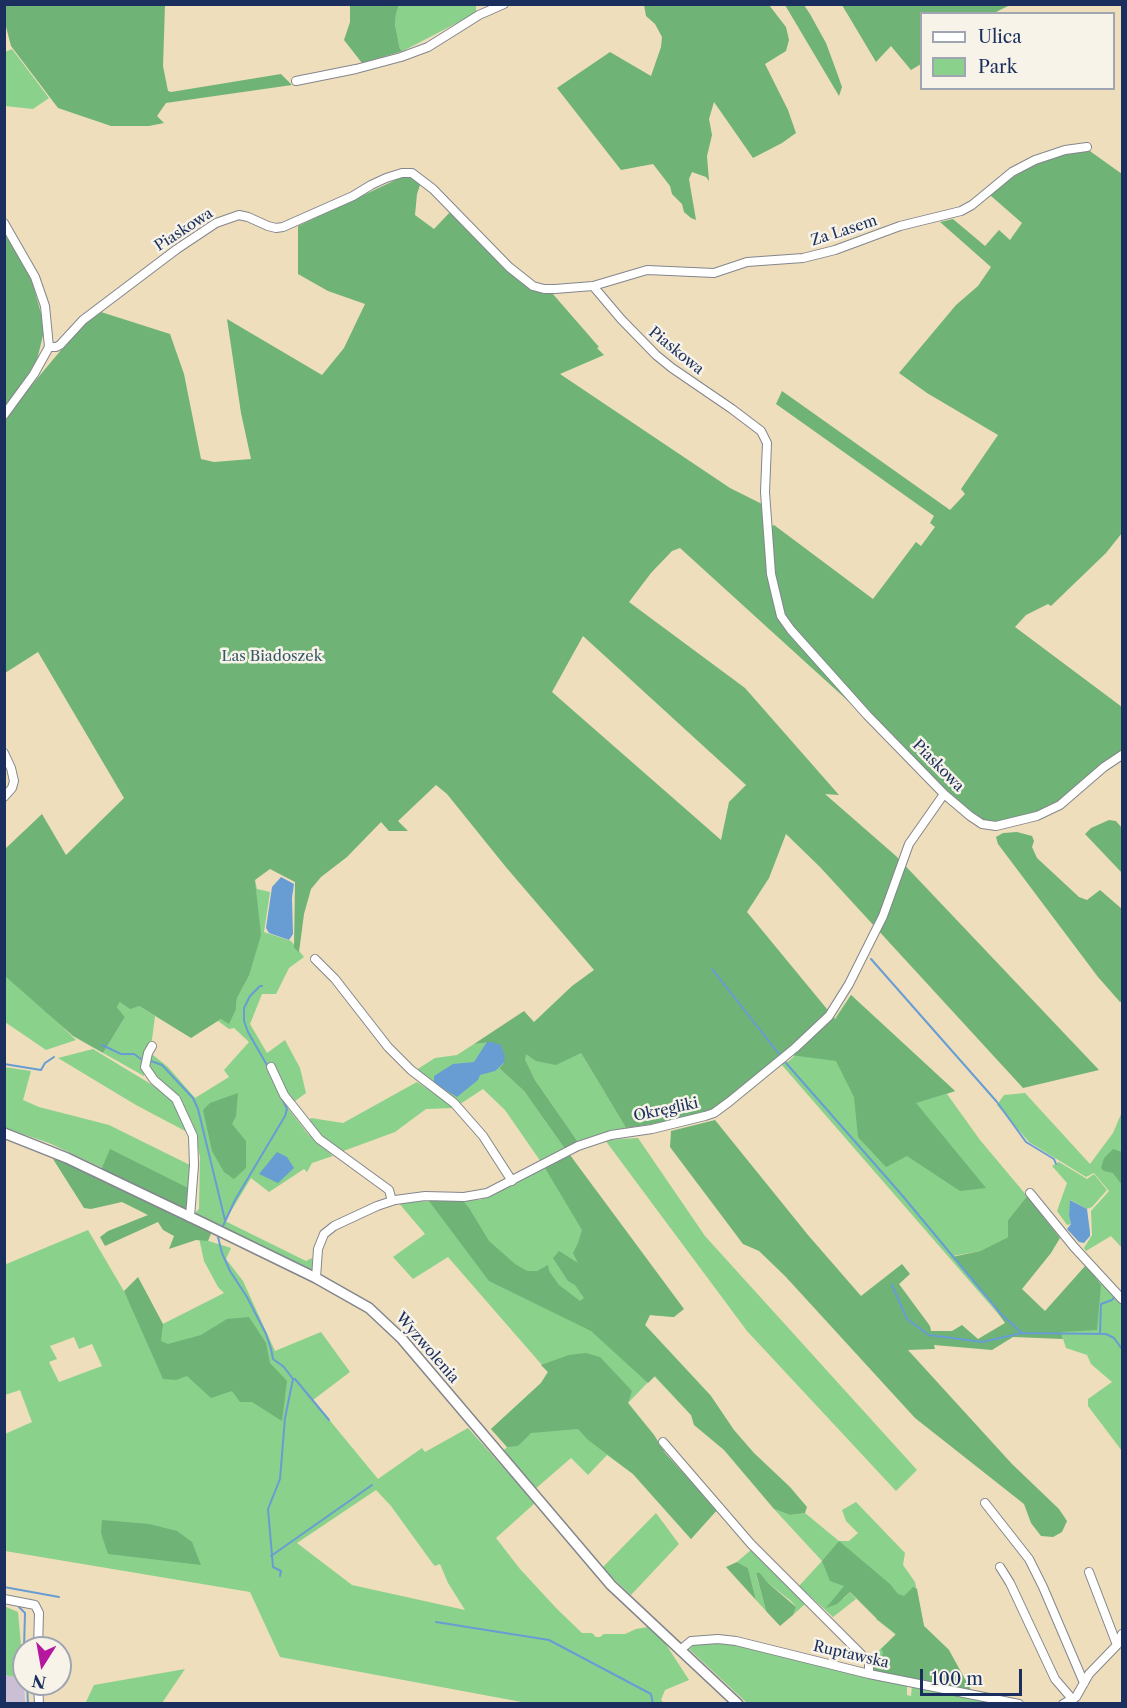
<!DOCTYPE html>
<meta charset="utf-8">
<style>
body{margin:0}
#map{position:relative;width:1127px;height:1708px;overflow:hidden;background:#eedebc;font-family:"Libre Caslon Text",serif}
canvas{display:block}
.frame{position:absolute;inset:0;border:6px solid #1b2f5e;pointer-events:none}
.legend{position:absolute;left:920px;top:12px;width:195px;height:78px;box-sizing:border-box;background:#f7f3e8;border:2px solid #9fa5b1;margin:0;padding:8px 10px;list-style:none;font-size:18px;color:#1b2f5e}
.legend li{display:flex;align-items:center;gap:12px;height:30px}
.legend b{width:30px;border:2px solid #9fa5b1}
.north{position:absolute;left:12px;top:1636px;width:60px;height:60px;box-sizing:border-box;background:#f7f3e8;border:2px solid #9fa5b1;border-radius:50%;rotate:191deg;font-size:16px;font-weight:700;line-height:24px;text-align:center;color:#1b2f5e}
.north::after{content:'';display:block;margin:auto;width:21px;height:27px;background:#b5179e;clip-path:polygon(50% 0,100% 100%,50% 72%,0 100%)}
.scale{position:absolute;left:920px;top:1669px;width:102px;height:27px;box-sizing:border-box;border:3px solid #1b2f5e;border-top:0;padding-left:8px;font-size:18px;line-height:21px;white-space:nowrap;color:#1b2f5e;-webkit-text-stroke:4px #f7f3e8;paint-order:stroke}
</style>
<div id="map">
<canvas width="1127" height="1708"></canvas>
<div class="frame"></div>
<ul class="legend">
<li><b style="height:8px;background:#fff"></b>Ulica</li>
<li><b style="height:16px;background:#8ad18b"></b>Park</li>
</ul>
<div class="north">N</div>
<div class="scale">100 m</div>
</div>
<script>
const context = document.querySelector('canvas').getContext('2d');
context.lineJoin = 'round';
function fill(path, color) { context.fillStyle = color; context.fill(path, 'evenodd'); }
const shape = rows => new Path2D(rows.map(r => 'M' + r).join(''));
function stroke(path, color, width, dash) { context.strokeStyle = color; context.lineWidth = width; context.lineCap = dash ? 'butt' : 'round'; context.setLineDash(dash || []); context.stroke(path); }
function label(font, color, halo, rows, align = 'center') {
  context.font = font + ' "Libre Caslon Text",serif'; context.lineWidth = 5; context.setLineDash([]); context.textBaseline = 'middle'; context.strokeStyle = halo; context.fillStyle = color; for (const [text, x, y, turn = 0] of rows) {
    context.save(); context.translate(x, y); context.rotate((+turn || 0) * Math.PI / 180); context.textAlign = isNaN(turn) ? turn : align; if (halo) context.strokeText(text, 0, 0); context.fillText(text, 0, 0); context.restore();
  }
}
const industrial = shape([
 [5,1675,24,1679,25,1703,5,1704]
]);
const green = shape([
 [399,5,476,5,476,13,403,51,400,49,395,25,396,14],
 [12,49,49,98,33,109,5,106,5,52],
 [255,880,257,889,270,892,264,932,291,941,304,957,289,968,276,994,262,994,250,1024,267,1053,285,1040,300,1068,306,1093,287,1107,308,1134,333,1156,312,1163,307,1172,304,1169,269,1192,251,1178,225,1221,306,1261,312,1258,313,1269,311,1271,193,1215,199,1209,200,1157,193,1124,182,1104,152,1074,149,1059,153,1055,168,1067,195,1098,229,1077,224,1070,249,1042,234,1028,229,1029,218,1021,236,1009,237,998,249,976,260,936],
 [4,971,48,1013,76,1040,46,1050,5,1022],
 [851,995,955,1091,947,1094,980,1140,1027,1196,1008,1220,1008,1237,980,1251,953,1256,1006,1323,781,1064,789,1061,835,1018],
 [120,1002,139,1006,155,1016,151,1047,145,1060,144,1076,103,1053,125,1017,117,1007],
 [492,1042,499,1068,524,1091,565,1149,541,1162,505,1110,483,1089,457,1106,413,1072,435,1058,457,1055,474,1044],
 [93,1049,149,1083,175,1101,187,1132,136,1105,58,1058],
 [581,1053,626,1128,578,1142,535,1080,525,1059,525,1054],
 [4,1067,31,1071,23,1100,39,1107,109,1125,192,1166,186,1207,49,1143,5,1128],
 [417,1082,448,1102,454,1108,426,1109,395,1132,338,1153,307,1122,311,1118,343,1123],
 [1025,1093,1090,1164,1113,1133,1122,1112,1122,1248,1111,1236,1086,1251,1084,1248,1092,1235,1091,1211,1109,1191,1094,1173,1086,1177,1029,1142,997,1105,1004,1095],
 [638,1138,705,1236,917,1470,896,1491,747,1331,605,1140],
 [570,1155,674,1317,650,1315,645,1325,711,1396,691,1415,654,1376,628,1403,654,1435,665,1453,717,1510,691,1539,633,1474,607,1455,588,1475,571,1458,534,1490,502,1452,507,1447,491,1429,541,1383,548,1372,448,1257,413,1279,393,1257,425,1234,398,1202,480,1200],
 [1059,1162,1087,1179,1094,1174,1107,1190,1092,1207,1087,1209,1071,1200,1069,1216,1071,1224,1067,1225,1057,1211,1067,1183,1052,1166],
 [88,1230,125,1293,145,1333,224,1293,218,1287,204,1261,199,1238,231,1248,226,1259,243,1281,275,1351,321,1332,350,1372,313,1400,378,1479,422,1448,425,1452,468,1428,535,1503,496,1538,520,1569,557,1609,582,1633,592,1633,596,1637,600,1637,604,1634,625,1634,636,1629,654,1626,689,1680,665,1690,661,1700,664,1703,527,1703,280,1657,250,1592,5,1551,5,1434,32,1422,20,1390,5,1395,4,1265],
 [74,1337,79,1349,92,1344,102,1366,59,1382,49,1362,57,1359,50,1346],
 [376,1490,391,1506,433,1564,435,1566,440,1564,448,1583,465,1610,352,1585,297,1543],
 [1086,1265,1101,1284,1105,1281,1122,1302,1122,1451,1088,1406,1088,1399,1112,1382,1091,1364,1087,1355,1066,1348,1060,1329],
 [856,1502,905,1553,903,1565,915,1582,924,1626,949,1650,879,1671,875,1654,896,1635,876,1619,890,1584,845,1586,843,1599,850,1592,856,1599,833,1617,799,1586,822,1561,774,1509,790,1515,805,1513,839,1541,849,1541,858,1533,846,1521,842,1510],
 [656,1513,679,1544,631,1595,602,1568],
 [752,1549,806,1603,793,1615,796,1607,791,1601,768,1583,760,1573,756,1574,766,1611,756,1600,748,1568,737,1562],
 [4,1606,18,1612,24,1679,5,1675],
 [723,1642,734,1643,907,1684,907,1695,911,1696,912,1686,1001,1703,747,1703,689,1649,695,1644],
 [185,1669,162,1703,85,1704,94,1685]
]);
const forest = shape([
 [4,5,165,5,163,66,168,91,171,92,281,74,292,85,166,103,157,116,164,123,149,126,111,126,58,108,11,46,5,23],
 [350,5,399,5,396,14,395,25,400,49,403,51,362,63,344,40,350,22],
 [644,5,769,5,786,27,789,40,786,51,765,64,788,110,796,133,782,143,753,158,714,102,709,119,712,135,707,156,709,181,706,177,692,172,689,179,696,220,691,218,684,212,682,204,672,194,670,186,653,164,621,170,557,88,610,52,651,76,661,47,662,37,655,24,646,16],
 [785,5,804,5,810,14,826,43,836,70,842,87,839,96],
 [842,5,1010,5,994,13,922,14,921,64,911,70,891,46,876,62],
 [1087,149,1122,174,1122,533,1106,553,1051,606,1048,604,1026,615,1015,627,1122,707,1122,759,1090,778,1060,805,1019,821,989,825,967,813,947,791,680,548,672,551,651,573,629,602,745,688,839,795,825,794,896,856,1099,1070,1023,1088,820,867,786,834,769,878,747,912,836,1020,837,1017,851,995,955,1091,916,1103,986,1188,960,1191,907,1156,886,1167,858,1137,854,1097,836,1061,783,1054,705,1116,626,1128,581,1053,556,1065,536,1061,526,1054,525,1059,535,1080,578,1142,565,1149,524,1091,499,1068,504,1063,492,1042,474,1044,524,1011,534,1022,572,986,594,970,505,866,447,794,436,785,398,821,408,831,389,831,381,822,347,857,321,877,311,889,304,914,299,952,294,948,295,882,270,869,255,880,261,935,249,976,237,998,236,1009,229,1024,221,1019,191,1038,139,1006,130,1009,120,1002,117,1007,125,1017,103,1053,73,1036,5,976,5,849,42,814,66,855,124,798,38,652,5,673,5,417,82,325,101,312,170,334,184,374,201,459,214,462,251,459,241,413,227,319,322,375,344,348,365,304,328,291,298,274,298,226,404,176,415,178,421,182,417,194,415,215,434,229,452,210,472,235,513,274,534,290,552,293,599,347,597,348,604,355,560,374,730,488,762,504,765,530,774,525,873,599,916,542,921,546,935,527,930,523,934,516,776,404,782,391,950,510,965,494,961,489,998,435,927,393,899,373,956,305,978,286,991,267,940,222,953,219,985,246,999,230,1010,240,1022,223,990,195,1006,181,1042,160],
 [583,636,746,785,729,802,721,840,552,692],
 [5,232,30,275,45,327,37,360,5,411],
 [1109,820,1116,821,1122,828,1122,873,1085,834,1091,828],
 [1017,832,1032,836,1034,841,1032,847,1037,858,1079,897,1087,900,1100,890,1122,909,1122,1001,1120,1002,1098,977,998,844,996,837,1003,833],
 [238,1093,236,1116,232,1124,246,1141,246,1168,234,1179,224,1172,212,1151,203,1110,210,1103],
 [715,1120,808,1235,861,1296,902,1264,910,1274,899,1284,930,1326,931,1331,952,1331,962,1325,978,1339,1005,1323,991,1303,952,1257,980,1251,1008,1237,1008,1220,1027,1196,1060,1238,1051,1253,1022,1289,1045,1311,1086,1265,1101,1285,1097,1330,1061,1332,1063,1339,1013,1337,992,1350,934,1345,935,1349,908,1350,1012,1464,1059,1509,1067,1521,1062,1532,1053,1537,1041,1536,1031,1523,1024,1504,915,1418,785,1276,759,1251,743,1244,670,1147,671,1131],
 [110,1149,188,1188,186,1212,101,1170],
 [1113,1149,1122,1152,1122,1185,1113,1173,1104,1171,1101,1168,1104,1158],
 [570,1155,684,1309,674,1317,650,1315,645,1325,711,1396,734,1430,754,1453,790,1487,807,1507,805,1513,790,1515,774,1509,724,1450,694,1425,691,1415,655,1376,648,1383,591,1331,489,1281,429,1201,462,1200,469,1208,489,1241,515,1264,527,1271,537,1271,548,1265,549,1271,559,1285,580,1301,584,1298,575,1285,568,1281,553,1258,559,1251,578,1263,573,1253,578,1243,582,1230,545,1168],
 [53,1159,70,1163,212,1231,208,1241,196,1240,169,1249,174,1236,163,1230,158,1222,105,1246,100,1237,108,1231,148,1215,122,1202,91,1209,84,1208],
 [138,1277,163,1324,161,1341,168,1344,201,1335,227,1319,249,1317,266,1343,270,1363,287,1381,282,1421,252,1402,240,1402,232,1391,211,1398,187,1376,176,1380,163,1379,124,1291],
 [586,1353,600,1357,632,1391,628,1403,654,1435,665,1453,717,1510,691,1539,633,1474,587,1439,578,1429,531,1433,518,1446,507,1447,491,1429,541,1383,548,1372,541,1365,569,1355],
 [102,1520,149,1524,177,1531,192,1542,201,1565,108,1554,101,1533],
 [839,1541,890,1584,898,1594,904,1596,913,1587,917,1589,924,1626,949,1650,971,1690,872,1672,871,1662,877,1662,882,1656,883,1652,881,1649,896,1634,878,1620,850,1592,837,1604,826,1608,844,1586,830,1581,822,1561],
 [737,1562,748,1568,756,1600,726,1567],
 [756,1573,760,1573,768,1583,796,1607,793,1615,780,1626,766,1611]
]);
const water = shape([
 [281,877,294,884,292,898,293,934,289,940,269,933,266,928,272,887],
 [487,1042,492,1042,501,1045,505,1057,504,1063,495,1071,480,1075,478,1080,457,1097,434,1083,434,1076,453,1064,474,1062],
 [277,1152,287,1157,294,1168,278,1183,259,1174],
 [1070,1200,1087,1209,1090,1232,1090,1236,1084,1243,1079,1242,1067,1229,1071,1224,1069,1216]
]);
const stream = shape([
 [871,959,997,1102,1026,1142,1054,1159,1056,1164],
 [712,969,779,1054],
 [262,986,260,986,250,996,244,1008,244,1021,248,1032,268,1067],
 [102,1045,121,1054,134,1054,141,1059],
 [151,1061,162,1065,193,1098,198,1109,225,1220],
 [786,1063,901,1194,1000,1313,1022,1333],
 [4,1064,41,1070,45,1063,54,1057],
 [223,1226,235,1200,285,1116,287,1109,275,1083],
 [218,1237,222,1253,230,1271,247,1297,266,1334,271,1349,273,1359,284,1367,293,1379,295,1379,329,1420],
 [892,1285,907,1319,929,1335,982,1342,1022,1333,1106,1334,1114,1338,1122,1349],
 [1100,1333,1101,1304,1112,1300,1116,1295],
 [271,1556,372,1485],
 [280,1576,281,1571,273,1567,268,1509,280,1479,285,1418,293,1379],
 [4,1587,59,1597],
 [19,1607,25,1613,24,1648],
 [436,1622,549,1640,651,1694,653,1704],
 [27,1684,28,1704]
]);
const minor = shape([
 [296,81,356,69,401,57,428,47,479,15,504,4],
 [4,223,35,277,45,306,49,347],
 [593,286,647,270,714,273,747,262,803,258,835,250,900,226,961,211,972,205,1012,172,1035,160,1065,150,1087,147],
 [49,347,56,347,60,345,83,320,177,249,216,223,239,215,248,217,268,226,276,228,283,227,353,196,371,185,386,178,402,173,412,173,433,189,509,267,533,286,544,289,555,289,593,286,621,319,656,355,672,368,732,409,761,431,767,443,765,492,771,574,781,616,791,630,867,715,944,794,970,816,982,824,996,826,1037,816,1060,805,1104,767,1122,755],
 [4,415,34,374,49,347],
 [4,753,11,768,14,781,12,788,4,797],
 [315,959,335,979,388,1047,411,1070,454,1103,483,1136,512,1181],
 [152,1046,148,1053,145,1067,154,1080,176,1099,193,1136,194,1165,190,1217],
 [271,1067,284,1095,319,1139,389,1190,392,1201],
 [1030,1193,1074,1247,1122,1299],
 [316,1278,318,1249,324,1234,334,1226,377,1206,395,1200,425,1196,464,1197,487,1193,578,1146,611,1135,652,1129,705,1116,714,1113,729,1102,795,1048,829,1016,849,984,883,916,909,844,944,794],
 [663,1442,751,1544,869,1662,869,1674],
 [985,1503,1029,1559,1043,1587,1084,1683],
 [1000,1567,1010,1583,1055,1679,1073,1700],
 [1089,1572,1117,1645],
 [4,1599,35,1605,39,1613,38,1648],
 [680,1650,691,1641,718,1639,736,1641,869,1674,1019,1704],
 [38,1684,39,1704],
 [1063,1704,1076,1697,1089,1674,1117,1645,1122,1634]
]);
const tertiary = shape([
 [4,1133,67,1158,203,1223,316,1278,369,1308,402,1339,611,1585,738,1704]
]);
const streetNames = [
 ["Piaskowa",184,230,-33],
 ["Za Lasem",844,231,-18],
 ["Piaskowa",676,351,39],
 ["Piaskowa",938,766,45],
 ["Okręgliki",666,1110,-12],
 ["Wyzwolenia",427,1348,49],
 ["Ruptawska",851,1655,13]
];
const parkNames = [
 ["Las Biadoszek",272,657]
];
fill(industrial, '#cbbfd5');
fill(green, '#8ad18b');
fill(forest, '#6fb377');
fill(water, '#689dd4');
stroke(stream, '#689dd4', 2);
stroke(minor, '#84868d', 10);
stroke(tertiary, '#84868d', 12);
stroke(minor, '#fff', 8);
stroke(tertiary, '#fff', 9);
label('15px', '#1b2f5e', '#f7f3e8', streetNames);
label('15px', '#375869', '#f7f3e8', parkNames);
</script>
